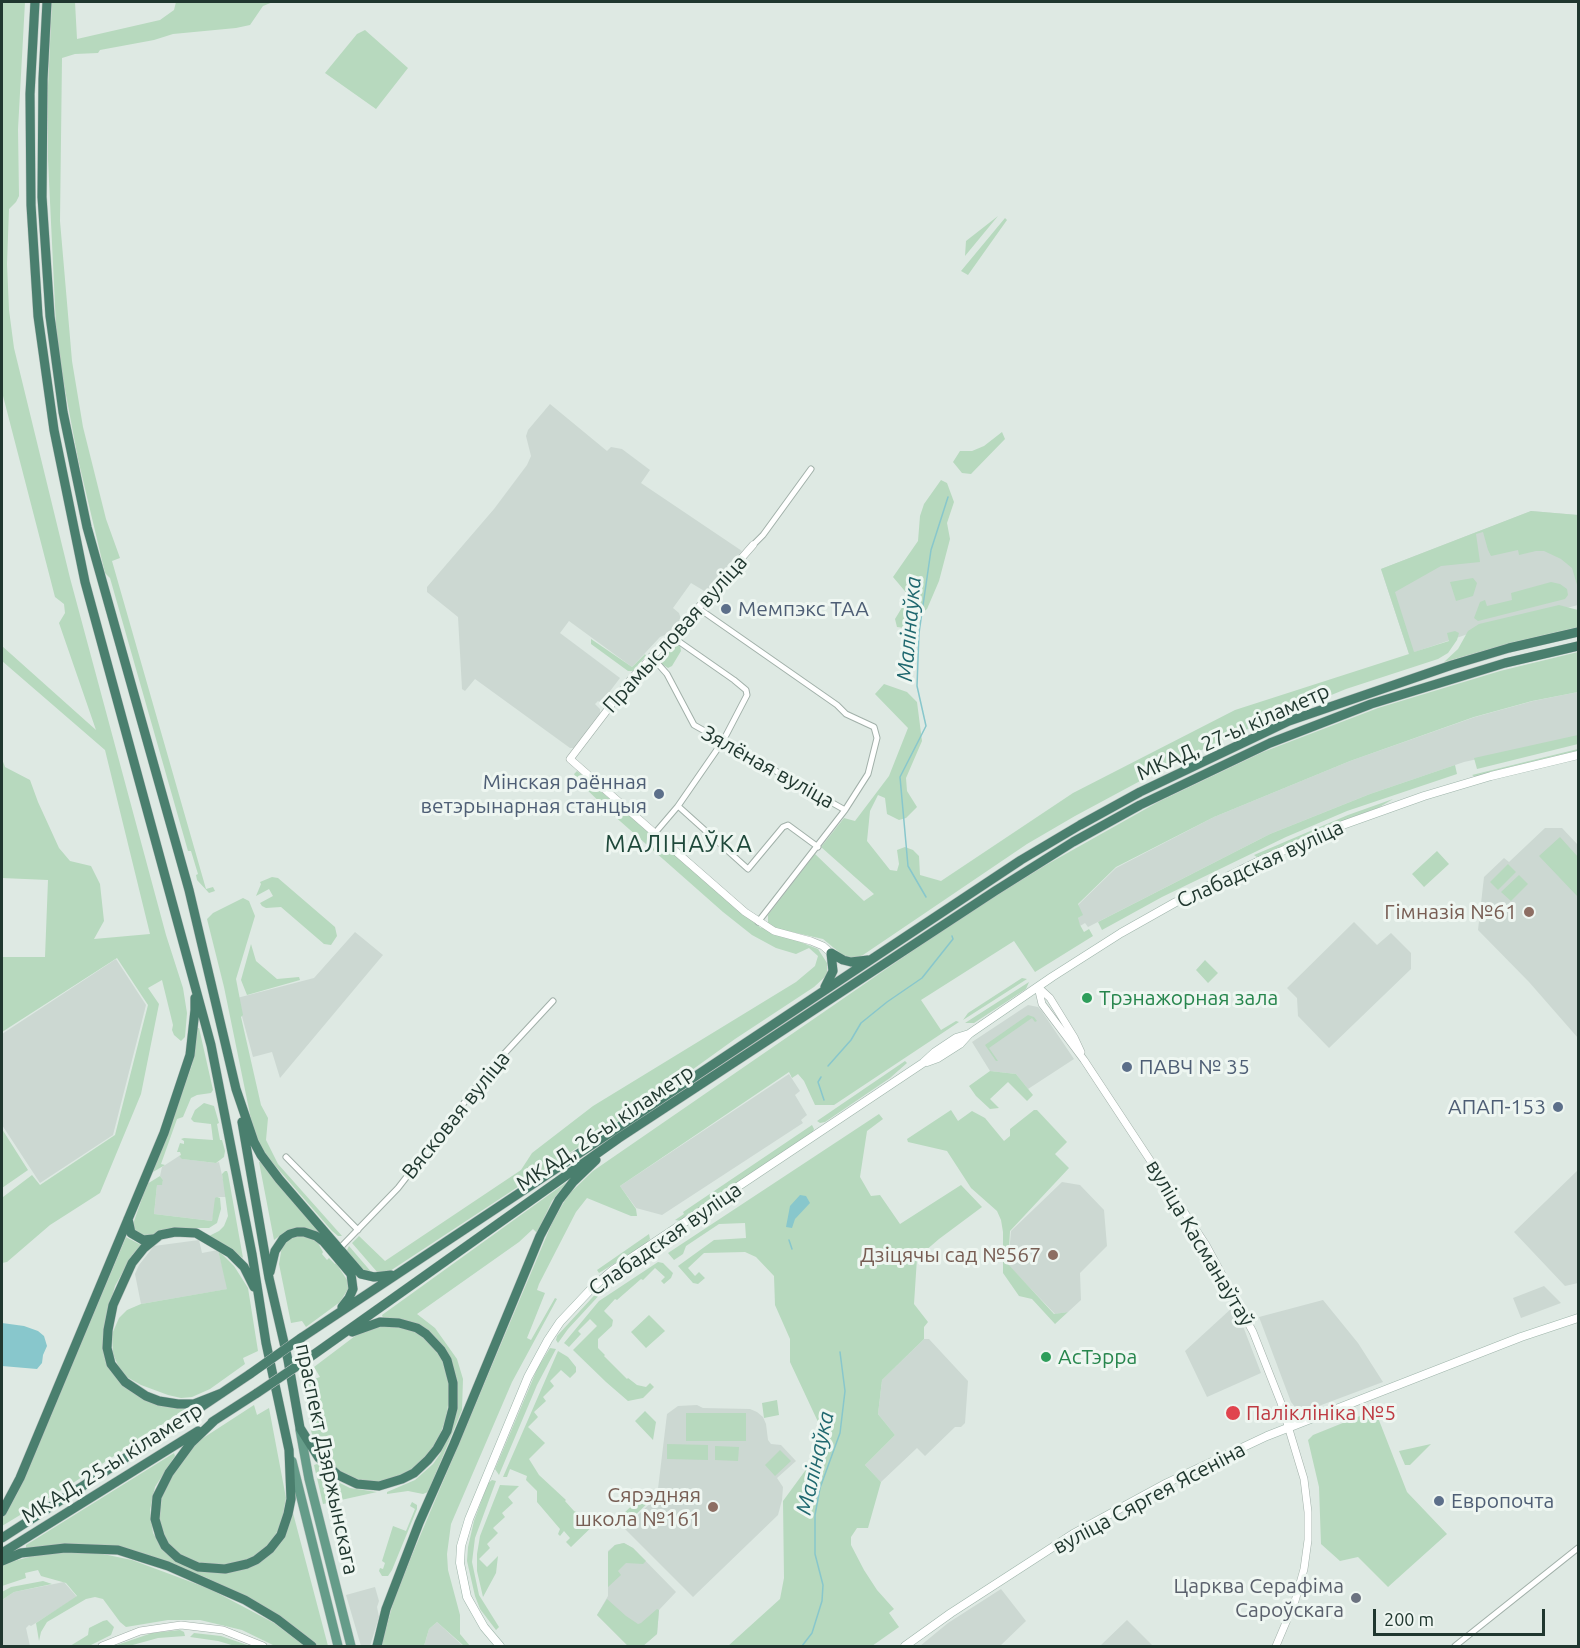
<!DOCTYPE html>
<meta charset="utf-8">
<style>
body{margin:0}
#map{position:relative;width:1580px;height:1648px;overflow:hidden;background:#dee9e3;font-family:Ubuntu,sans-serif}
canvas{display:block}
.frame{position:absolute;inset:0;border:3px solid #20372f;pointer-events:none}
.scale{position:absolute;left:1373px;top:1609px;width:172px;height:27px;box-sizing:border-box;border:3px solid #20372f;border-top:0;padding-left:8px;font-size:18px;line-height:21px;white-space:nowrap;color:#20372f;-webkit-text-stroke:4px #eef6f1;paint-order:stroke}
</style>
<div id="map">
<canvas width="1580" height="1648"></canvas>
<div class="frame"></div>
<div class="scale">200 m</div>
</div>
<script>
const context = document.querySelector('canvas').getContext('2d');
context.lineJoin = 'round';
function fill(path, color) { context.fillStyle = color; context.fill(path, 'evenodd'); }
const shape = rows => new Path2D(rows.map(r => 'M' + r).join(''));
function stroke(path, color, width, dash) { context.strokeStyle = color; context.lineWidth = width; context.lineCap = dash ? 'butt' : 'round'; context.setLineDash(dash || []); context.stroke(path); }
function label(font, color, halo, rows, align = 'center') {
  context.font = font + ' Ubuntu,sans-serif'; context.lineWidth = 6; context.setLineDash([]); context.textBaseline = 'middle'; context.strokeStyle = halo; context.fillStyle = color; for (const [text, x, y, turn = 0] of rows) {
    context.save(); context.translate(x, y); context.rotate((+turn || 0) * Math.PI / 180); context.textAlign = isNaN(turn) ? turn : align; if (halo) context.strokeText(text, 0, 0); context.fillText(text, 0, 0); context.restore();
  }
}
const built = shape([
 [550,404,607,451,611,447,622,449,650,470,641,483,742,551,706,592,691,583,673,608,679,613,681,619,672,632,660,637,632,667,569,621,560,633,620,678,601,703,598,701,595,704,600,709,600,714,574,748,570,748,475,679,465,691,462,689,458,617,427,592,427,587,494,509,527,465,531,456,526,436,528,430],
 [1531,511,1578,515,1578,605,1468,634,1409,654,1381,569],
 [1578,692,1578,737,1464,762,1370,794,1270,834,1088,927,1085,923,1080,926,1077,919,1082,915,1078,905,1116,868,1214,817,1350,761,1475,717,1533,701],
 [1545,828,1562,828,1578,845,1578,1038,1529,982,1478,930,1484,877,1504,858,1509,862],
 [1354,922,1377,945,1391,933,1411,953,1411,969,1329,1048,1298,1016,1297,998,1287,988],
 [355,932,383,955,280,1078,272,1052,253,1057,237,998,314,978],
 [116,959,146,1005,113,1135,40,1183,2,1125,2,1034],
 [1028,1005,1038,1007,1041,1010,1074,1059,1028,1089,1016,1074,990,1071,972,1042],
 [789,1074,800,1091,795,1095,807,1115,801,1120,803,1123,662,1215,636,1208,620,1186],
 [179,1156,183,1159,216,1163,219,1162,227,1197,217,1197,212,1221,154,1214,157,1185,162,1184,163,1180,160,1176,162,1167],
 [1578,1170,1578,1283,1565,1286,1514,1232],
 [1062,1182,1080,1185,1104,1210,1107,1246,1080,1273,1081,1300,1068,1312,1055,1314,1008,1265,1011,1231],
 [199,1240,202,1253,218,1250,228,1289,141,1304,135,1274,139,1265,154,1246],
 [1544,1286,1561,1303,1521,1318,1513,1298],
 [1323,1300,1358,1343,1383,1382,1308,1410,1301,1411,1296,1408,1291,1402,1259,1317],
 [1233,1307,1241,1321,1261,1373,1207,1397,1185,1351],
 [924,1339,929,1339,968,1381,965,1423,961,1427,955,1427,925,1456,917,1448,881,1482,865,1465,895,1435,878,1414,882,1380],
 [697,1405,703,1408,750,1409,757,1412,763,1417,766,1424,768,1440,771,1444,781,1445,796,1461,777,1478,783,1487,782,1500,778,1515,693,1597,624,1528,657,1497,667,1414,678,1406],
 [624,1543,633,1548,676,1592,659,1610,657,1634,643,1646,628,1646,597,1615,608,1596,608,1551,615,1545],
 [64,1582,77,1597,31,1626,29,1625,26,1628,30,1646,2,1646,2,1600,14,1592],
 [375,1587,379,1601,377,1607,379,1617,370,1646,361,1646,346,1595],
 [1001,1589,1026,1621,1000,1646,920,1646,948,1623],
 [1127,1620,1153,1646,1100,1646],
 [437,1622,463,1646,424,1646,429,1629]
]);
const green = shape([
 [2,2,25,2,18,129,19,196,16,202,9,209,7,264,9,310,14,348,70,578,166,935,183,988,187,1013,185,1037,181,1041,174,1035,172,1030,173,1025,162,980,148,988,159,1004,141,1094,100,1193,50,1225,7,1262,2,1263,3,1197,32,1175,40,1185,115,1135,148,1005,117,958,2,1032,2,957,45,957,48,880,2,878,2,759,5,767,30,780,38,802,59,848,70,861,91,866,100,884,104,921,94,939,150,934,105,750,2,661,2,646,96,730,59,623,65,613,64,604,55,597,2,392],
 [52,2,75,2,77,39,160,20,174,10,176,2,273,2,263,6,250,25,236,28,173,34,154,40,100,50,98,53,75,54,62,58,60,221,72,361,83,427,106,519,120,558,112,561,206,889,213,887,215,891,209,893,197,880,196,875,198,874,191,851,188,851,110,578,105,573,78,459,57,347,48,160,48,86],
 [365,30,408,68,376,109,325,73,357,34],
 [998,216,965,256,966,241],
 [1005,218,1007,220,968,275,961,271],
 [1002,432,1005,439,971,474,962,473,953,462,960,451,972,451,984,446],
 [941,480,947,483,954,502,947,523,950,539,939,581,927,609,905,628,897,627,895,619,909,596,893,577,918,541,920,516,924,504],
 [1531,511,1578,515,1578,588,1572,568,1561,559,1544,551,1536,551,1519,555,1518,550,1491,556,1488,550,1483,532,1476,534,1480,562,1441,566,1395,592,1414,652,1449,641,1447,633,1455,631,1459,633,1457,640,1448,653,1438,659,1346,689,1231,736,1168,766,1075,816,1027,844,863,955,856,958,845,957,823,939,774,928,768,924,768,915,815,854,864,901,874,894,821,847,844,818,855,821,889,776,908,728,875,694,884,684,907,692,917,702,922,741,906,778,907,791,917,807,906,818,899,820,887,814,885,798,878,795,870,811,867,841,890,870,897,871,899,864,897,850,905,847,913,850,919,856,920,875,941,881,1073,793,1235,710,1409,654,1381,569],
 [1473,578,1477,583,1473,596,1456,601,1450,582],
 [1551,582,1560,584,1567,589,1568,595,1565,599,1478,621,1474,618,1480,602,1485,600,1487,606,1512,600,1511,593],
 [1559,605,1578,610,1578,627,1514,642,1444,662,1458,649,1468,631,1479,624],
 [591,639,632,667,645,654,646,656,633,671,628,671,591,644],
 [673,640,680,645,681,651,672,666,668,668,656,660,655,656],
 [1578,652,1578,692,1532,701,1474,717,1350,761,1214,817,1116,867,1078,904,1083,915,1078,918,1080,925,1084,932,1089,929,1093,936,1035,972,1014,941,921,1000,941,1030,956,1021,959,1022,834,1105,815,1105,804,1081,798,1074,792,1078,789,1072,620,1186,636,1209,637,1216,631,1216,587,1198,576,1212,539,1284,537,1290,545,1293,527,1338,531,1340,555,1298,557,1299,512,1382,451,1524,447,1554,448,1570,460,1615,460,1634,470,1646,464,1646,437,1622,429,1629,424,1646,381,1646,394,1600,412,1555,552,1223,568,1195,593,1171,966,914,1046,865,1158,802,1263,752,1378,708,1500,671],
 [1578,735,1578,744,1477,769,1474,758],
 [1578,749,1578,752,1475,777,1472,775],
 [1455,765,1457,774,1347,811,1286,837,1162,897,1102,930,1098,922,1270,834,1370,794],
 [577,771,761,928,763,927,818,949,827,963,827,975,814,987,735,1039,653,1098,390,1271,377,1275,366,1275,346,1252,349,1246,373,1274,378,1273,352,1243,359,1236,385,1261,521,1170,532,1153,593,1106,796,982,815,966,818,956,809,948,796,954,776,948,752,935,723,912,612,814,578,781,574,774],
 [1393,799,1378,808,1350,818,1258,858,1254,855,1348,815],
 [1560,837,1578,857,1578,897,1539,856],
 [1437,851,1449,864,1424,887,1412,874],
 [1508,864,1516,872,1498,890,1490,882],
 [1519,875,1528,884,1511,901,1501,892],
 [272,877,278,878,335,927,337,936,331,945,324,944,281,907,266,908,262,906,260,903,273,896,269,889,256,896,261,884,260,882],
 [243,898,249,901,255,916,236,979,243,1015,241,1017,261,1105,268,1118,266,1140,278,1164,342,1236,338,1236,332,1231,265,1154,258,1143,253,1129,224,987,207,919,213,913],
 [251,944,256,961,277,979,299,977,300,980,247,995,241,980],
 [1205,960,1218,973,1208,983,1196,970],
 [1022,978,1027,979,963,1020,968,1013],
 [1029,982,1026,989,974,1023,965,1023],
 [1028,1015,1034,1017,1037,1021,1035,1022,1032,1018,989,1048,998,1061,996,1061,985,1045],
 [197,1028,199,1028,213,1090,211,1093,197,1095,191,1098,183,1117,177,1119,161,1164,165,1165,153,1172,192,1065],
 [905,1061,907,1063,890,1078,825,1122,820,1123,817,1121],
 [990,1071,1016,1074,1033,1095,1027,1101,1008,1082,990,1099,999,1108,990,1109,976,1096,969,1086],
 [204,1103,214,1106,219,1123,217,1124,220,1140,222,1140,225,1151,224,1157,216,1163,182,1159,179,1156,181,1155,180,1152,177,1152,180,1143,184,1144,184,1141,181,1139,184,1138,213,1140,211,1124,194,1122,191,1119,195,1110],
 [951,1110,958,1121,972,1111,985,1118,1004,1141,1010,1136,1010,1129,1034,1110,1037,1110,1067,1142,1055,1154,1069,1168,1010,1231,1008,1264,1054,1314,1068,1312,1055,1324,1032,1299,1019,1296,1003,1273,1003,1232,1001,1220,997,1211,971,1188,947,1151,908,1142,907,1139],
 [879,1114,883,1119,867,1131,860,1177,871,1196,880,1195,900,1224,961,1185,982,1207,939,1239,917,1258,914,1304,928,1322,924,1327,924,1339,882,1380,878,1414,895,1435,865,1465,881,1482,868,1528,857,1528,851,1537,851,1545,864,1570,877,1590,894,1609,889,1613,899,1627,872,1646,728,1646,780,1599,784,1578,783,1501,813,1460,819,1424,790,1362,790,1339,775,1305,774,1276,756,1257,745,1252,704,1253,688,1268,695,1276,699,1272,705,1278,698,1284,693,1283,678,1266,714,1240,746,1238,745,1223,719,1224,686,1246,683,1254,674,1260,668,1253],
 [812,1125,814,1129,813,1132,681,1221,675,1220,684,1214,683,1212],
 [2,1129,28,1170,2,1188],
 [259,1162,261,1162,324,1236,304,1228,285,1232,274,1240],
 [225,1171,227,1171,228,1174,243,1258,209,1236,219,1231,224,1226,228,1216,222,1174],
 [160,1176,163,1180,162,1185,157,1185,154,1214,212,1221,215,1198,217,1197,220,1198,221,1209,217,1223,209,1228,169,1228,151,1236,145,1236,135,1232,133,1224,147,1184],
 [568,1181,552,1201,537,1233,533,1229,519,1242,417,1314,435,1328,457,1359,463,1379,462,1410,428,1492,423,1494,408,1491,387,1494,387,1492,415,1480,433,1464,440,1454,449,1434,456,1385,433,1338,383,1318,382,1315],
 [649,1234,650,1239,646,1244,599,1273,597,1270],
 [299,1236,307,1236,318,1243,323,1252,322,1254,327,1260,329,1258,335,1264,336,1263,349,1283,348,1289,340,1302,306,1327,302,1321,291,1323,279,1264,282,1246,291,1238],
 [126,1237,141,1245,133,1254,115,1286,106,1319,104,1338,126,1387,143,1398,187,1408,73,1483,2,1526,2,1519,17,1494],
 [218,1250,234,1266,248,1288,258,1351,243,1358,245,1364,210,1389,192,1397,181,1398,168,1395,141,1385,125,1376,120,1370,113,1354,112,1334,119,1318,127,1310,141,1304,227,1289],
 [658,1262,663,1263,673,1273,671,1278,664,1284,661,1281,665,1277,655,1268,643,1280,641,1279,617,1300,615,1299,604,1311,613,1320,612,1326,598,1339,598,1348,605,1355,604,1356,627,1379,628,1378,637,1385,646,1387,650,1383,654,1387,643,1398,628,1401,606,1382,573,1350,597,1326,590,1319,578,1331,581,1334,569,1347,564,1343,599,1301],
 [602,1287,604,1290,568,1329,558,1343,556,1340,557,1336],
 [649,1315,665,1331,646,1348,631,1332],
 [379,1326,407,1328,419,1334,431,1344,444,1362,450,1391,446,1419,439,1437,426,1457,410,1471,398,1477,375,1482,363,1481,342,1473,323,1458,324,1456,314,1440,311,1431,310,1419,308,1413,301,1378,308,1381,320,1377,314,1367,359,1333],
 [550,1348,556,1349,537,1385,499,1475,495,1469,538,1367],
 [558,1351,568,1357,576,1367,576,1372,570,1378,561,1370,550,1381,554,1386,543,1397,546,1401,534,1412,538,1417,528,1427,545,1443,529,1459,539,1475,566,1500,565,1501,574,1511,590,1519,595,1514,600,1519,571,1547,566,1542,570,1538,564,1531,560,1536,558,1534,560,1529,537,1502,537,1491,526,1480,527,1476,510,1469,507,1477,503,1477],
 [777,1400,779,1415,764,1418,762,1403],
 [254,1405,257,1415,269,1408,286,1498,281,1526,264,1552,231,1567,191,1562,171,1549,159,1524,162,1496,177,1465,197,1442],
 [1375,1410,1407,1492,1447,1534,1388,1587,1358,1557,1340,1561,1321,1544,1319,1487,1308,1440,1313,1435],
 [645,1411,656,1422,653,1440,635,1421],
 [686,1413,746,1413,746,1441,686,1441],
 [667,1444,708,1445,708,1460,667,1459],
 [1431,1444,1410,1465,1405,1465,1399,1451],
 [715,1446,739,1447,738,1461,715,1460],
 [780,1450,791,1461,775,1476,765,1465],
 [174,1453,175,1456,155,1487,150,1510,153,1533,163,1549,199,1570,255,1564,293,1513,328,1646,315,1646,225,1587,205,1577,129,1551,26,1548,26,1545],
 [317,1464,338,1482,350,1488,377,1492,323,1504,314,1465],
 [492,1480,496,1481,475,1538,472,1562,479,1595,499,1627,496,1630,480,1609,475,1596,467,1561,468,1547,474,1521,488,1483],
 [500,1485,519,1486,508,1497,513,1503,502,1513,505,1517,493,1528,498,1533,487,1544,490,1548,479,1559,487,1567,498,1556,496,1573,483,1597,477,1571,477,1554,480,1536],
 [648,1490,654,1497,627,1523,621,1516],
 [412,1502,417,1505,417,1509,392,1570,388,1576,382,1576,379,1571,380,1568,383,1569,385,1563,382,1561,393,1526,406,1531,415,1509,410,1506],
 [624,1543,633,1548,646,1561,643,1564,626,1563,618,1571,621,1575,608,1587,608,1552,615,1545],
 [72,1551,98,1553,132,1560,210,1589,274,1623,305,1646,275,1646,242,1630,200,1620,168,1620,126,1627,120,1622,103,1599,95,1597,86,1599,47,1622,41,1632,39,1641,36,1623,77,1596,66,1583,41,1576,38,1570,25,1573,26,1578,2,1586,2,1564,41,1554],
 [43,1581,52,1584,14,1592,2,1600,2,1592,11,1587],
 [607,1599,626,1616,638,1624,641,1623,657,1609,659,1610,657,1634,643,1646,628,1646,597,1615],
 [107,1620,114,1627,111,1635,89,1646,70,1646,88,1635,89,1628,103,1621],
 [180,1630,184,1632,185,1636,158,1638,129,1646,114,1646,152,1633],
 [194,1633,221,1636,250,1646,235,1646,218,1641,190,1637]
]);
const water = shape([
 [800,1195,806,1196,810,1203,795,1219,792,1228,786,1227,790,1206],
 [2,1323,24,1326,38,1331,44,1336,47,1346,43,1355,42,1363,37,1369,2,1366]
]);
const stream = shape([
 [926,897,908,866,900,777,926,726,917,686,919,633,931,550,948,497],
 [828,1066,851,1040,861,1023,887,1002,922,978,953,939,952,936],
 [821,1077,818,1082,824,1100],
 [789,1240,792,1249],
 [802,1646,812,1633,822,1601,823,1585,815,1554,815,1515,820,1488,840,1433,845,1391,840,1352]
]);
const minor = shape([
 [753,545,763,535,811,469],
 [651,656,667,674,694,725,845,810,868,774,877,738,874,727,846,714,837,705,698,608],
 [678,806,748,869,783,827,788,825,818,847],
 [655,833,678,806,723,741,747,695,746,690,734,680,671,636],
 [758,922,845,810],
 [286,1157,358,1230],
 [339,1249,398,1188,491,1068,553,1001],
 [1455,1646,1578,1548]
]);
const tertiary = shape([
 [753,545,698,608,631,679,570,759,745,912,774,931,811,941,823,946,831,953],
 [1038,987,1042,1004,1084,1060,1206,1245,1253,1332,1281,1403,1304,1479,1308,1512,1308,1540,1304,1569,1295,1601,1276,1646],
 [1038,987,1050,998,1074,1037,1081,1052],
 [102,1646,140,1631,181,1625,223,1630,263,1646]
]);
const secondary = shape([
 [927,1062,938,1058,960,1044,969,1034,1052,977,1121,933,1176,902,1257,862,1337,827,1424,796,1491,776,1578,755],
 [500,1646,484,1627,467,1597,460,1563,461,1546,469,1519,528,1377,548,1340,560,1322,592,1288,613,1270,923,1063,935,1052,956,1038,969,1034],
 [905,1646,951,1613,1073,1534,1167,1483,1267,1436,1521,1337,1578,1318]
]);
const primary = shape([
 [300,1430,309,1479,351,1646],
 [292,1461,338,1646]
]);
const trunk = shape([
 [35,2,30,94,31,205,38,316,54,430,85,582,211,1045,252,1254,266,1343,289,1450,291,1499,288,1514,281,1535,270,1549,256,1560,247,1564,225,1569,198,1567,178,1558,165,1546,160,1536,155,1519,157,1497,169,1473,191,1443,215,1420],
 [47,2,43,79,42,197,50,316,63,412,87,527,189,890,236,1089,254,1142,261,1155,279,1179,361,1274,374,1277,391,1275],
 [831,953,843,960,851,962,868,960],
 [825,987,833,971,831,953],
 [242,1122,269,1278,288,1360,300,1428,319,1458,338,1475,357,1484,379,1486,402,1479,414,1473,428,1460,437,1449,447,1431,453,1408,453,1383,447,1360,441,1350,426,1334,417,1328,399,1323,380,1322,352,1332],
 [128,1219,131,1233,143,1240,153,1239],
 [270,1272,275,1251,283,1239,290,1234,297,1232,304,1232,316,1236,324,1242,351,1274,353,1289,349,1298,342,1307],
 [301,1338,1021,860,1080,825,1140,792,1289,721,1452,665,1509,648,1578,632],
 [306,1360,619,1138,995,891,1073,842,1140,805,1270,743,1371,704,1505,663,1578,646],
 [222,1393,194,1404,178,1404,159,1401,146,1396,125,1382,111,1364,107,1348,108,1330,113,1305,132,1263,144,1248,160,1235,175,1232,196,1233,230,1253,244,1267,254,1287],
 [212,1422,257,1393],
 [2,1512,20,1478,164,1133,190,1055,195,1010,195,998],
 [2,1538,103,1473,250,1374],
 [2,1553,198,1431],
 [2,1561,21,1553,65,1548,118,1550,168,1566,245,1600,277,1619,312,1646],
 [377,1646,386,1609,419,1523,454,1444,540,1236,559,1200,573,1182,596,1160]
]);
const trunkBridge = shape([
 [250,1374,301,1338],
 [257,1393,306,1360]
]);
const markers = [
 [726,609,6,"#5c6f8a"],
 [659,794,6,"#5c6f8a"],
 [1529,912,6,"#8d6e63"],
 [1087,998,6,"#2e9e5b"],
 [1127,1067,6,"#5c6f8a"],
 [1558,1107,6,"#5c6f8a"],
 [1053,1255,6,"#8d6e63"],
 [1046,1357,6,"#2e9e5b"],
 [1233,1413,8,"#e0444e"],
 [1439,1501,6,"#5c6f8a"],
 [713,1507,6,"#8d6e63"],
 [1356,1598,6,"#6b7280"]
];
const serviceNames = [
 ["Мемпэкс ТАА",738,609],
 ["Мінская раённая",647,782,"right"],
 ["ветэрынарная станцыя",647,806,"right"],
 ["ПАВЧ № 35",1139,1067],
 ["АПАП-153",1546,1107,"right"],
 ["Европочта",1451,1501]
];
const streetNames = [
 ["Прамысловая вуліца",675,634,-48],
 ["МКАД, 27-ы кіламетр",1233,732,-24],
 ["Зялёная вуліца",768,767,29],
 ["Слабадская вуліца",1260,864,-25],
 ["Вясковая вуліца",456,1115,-51],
 ["МКАД, 26-ы кіламетр",605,1128,-34],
 ["Слабадская вуліца",665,1239,-35],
 ["вуліца Касманаўтаў",1200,1243,59],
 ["праспект Дзяржынскага",327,1459,78],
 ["МКАД, 25-ы кіламетр",112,1463,-32],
 ["вуліца Сяргея Ясеніна",1149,1498,-28]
];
const educationNames = [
 ["Гімназія №61",1517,912],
 ["Дзіцячы сад №567",1041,1255],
 ["Сярэдняя",701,1495],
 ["школа №161",701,1519]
];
const leisureNames = [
 ["Трэнажорная зала",1099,998],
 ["АсТэрра",1058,1357]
];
const healthNames = [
 ["Паліклініка №5",1246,1413]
];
const worshipNames = [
 ["Царква Серафіма",1344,1586],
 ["Сароўскага",1344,1610]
];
const waterNames = [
 ["Малінаўка",909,629,-85],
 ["Малінаўка",815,1463,-77]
];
const quarterNames = [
 ["МАЛІНАЎКА",679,844]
];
fill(built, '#ccd8d2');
fill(green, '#b7d9be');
fill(water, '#88c7cc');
stroke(stream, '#88c7cc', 1.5);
stroke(minor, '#a1b0a9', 7);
stroke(tertiary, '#a1b0a9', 8);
stroke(secondary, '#9eb4aa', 9);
stroke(primary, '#bcc3c1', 10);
stroke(trunk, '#bcc3c1', 10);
stroke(minor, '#fff', 5);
stroke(tertiary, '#fff', 7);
stroke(secondary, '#fff', 8);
stroke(primary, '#659c89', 9);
stroke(trunk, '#4a7f6e', 9);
stroke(trunkBridge, '#bcc3c1', 10, []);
stroke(trunkBridge, '#4a7f6e', 9);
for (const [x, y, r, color] of markers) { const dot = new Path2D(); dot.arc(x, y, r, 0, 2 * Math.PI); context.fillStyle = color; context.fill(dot); stroke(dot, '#eef6f1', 2); }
label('21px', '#4e5e75', '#eef6f1', serviceNames, 'left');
label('21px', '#20372f', '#eef6f1', streetNames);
label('21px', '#785e54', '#eef6f1', educationNames, 'right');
label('21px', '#27864d', '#eef6f1', leisureNames, 'left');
label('21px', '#be3a42', '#eef6f1', healthNames, 'left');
label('21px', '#5b616d', '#eef6f1', worshipNames, 'right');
label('italic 22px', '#1f686f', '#eef6f1', waterNames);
context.letterSpacing = '1.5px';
label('24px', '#1e483a', '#eef6f1', quarterNames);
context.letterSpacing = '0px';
</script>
